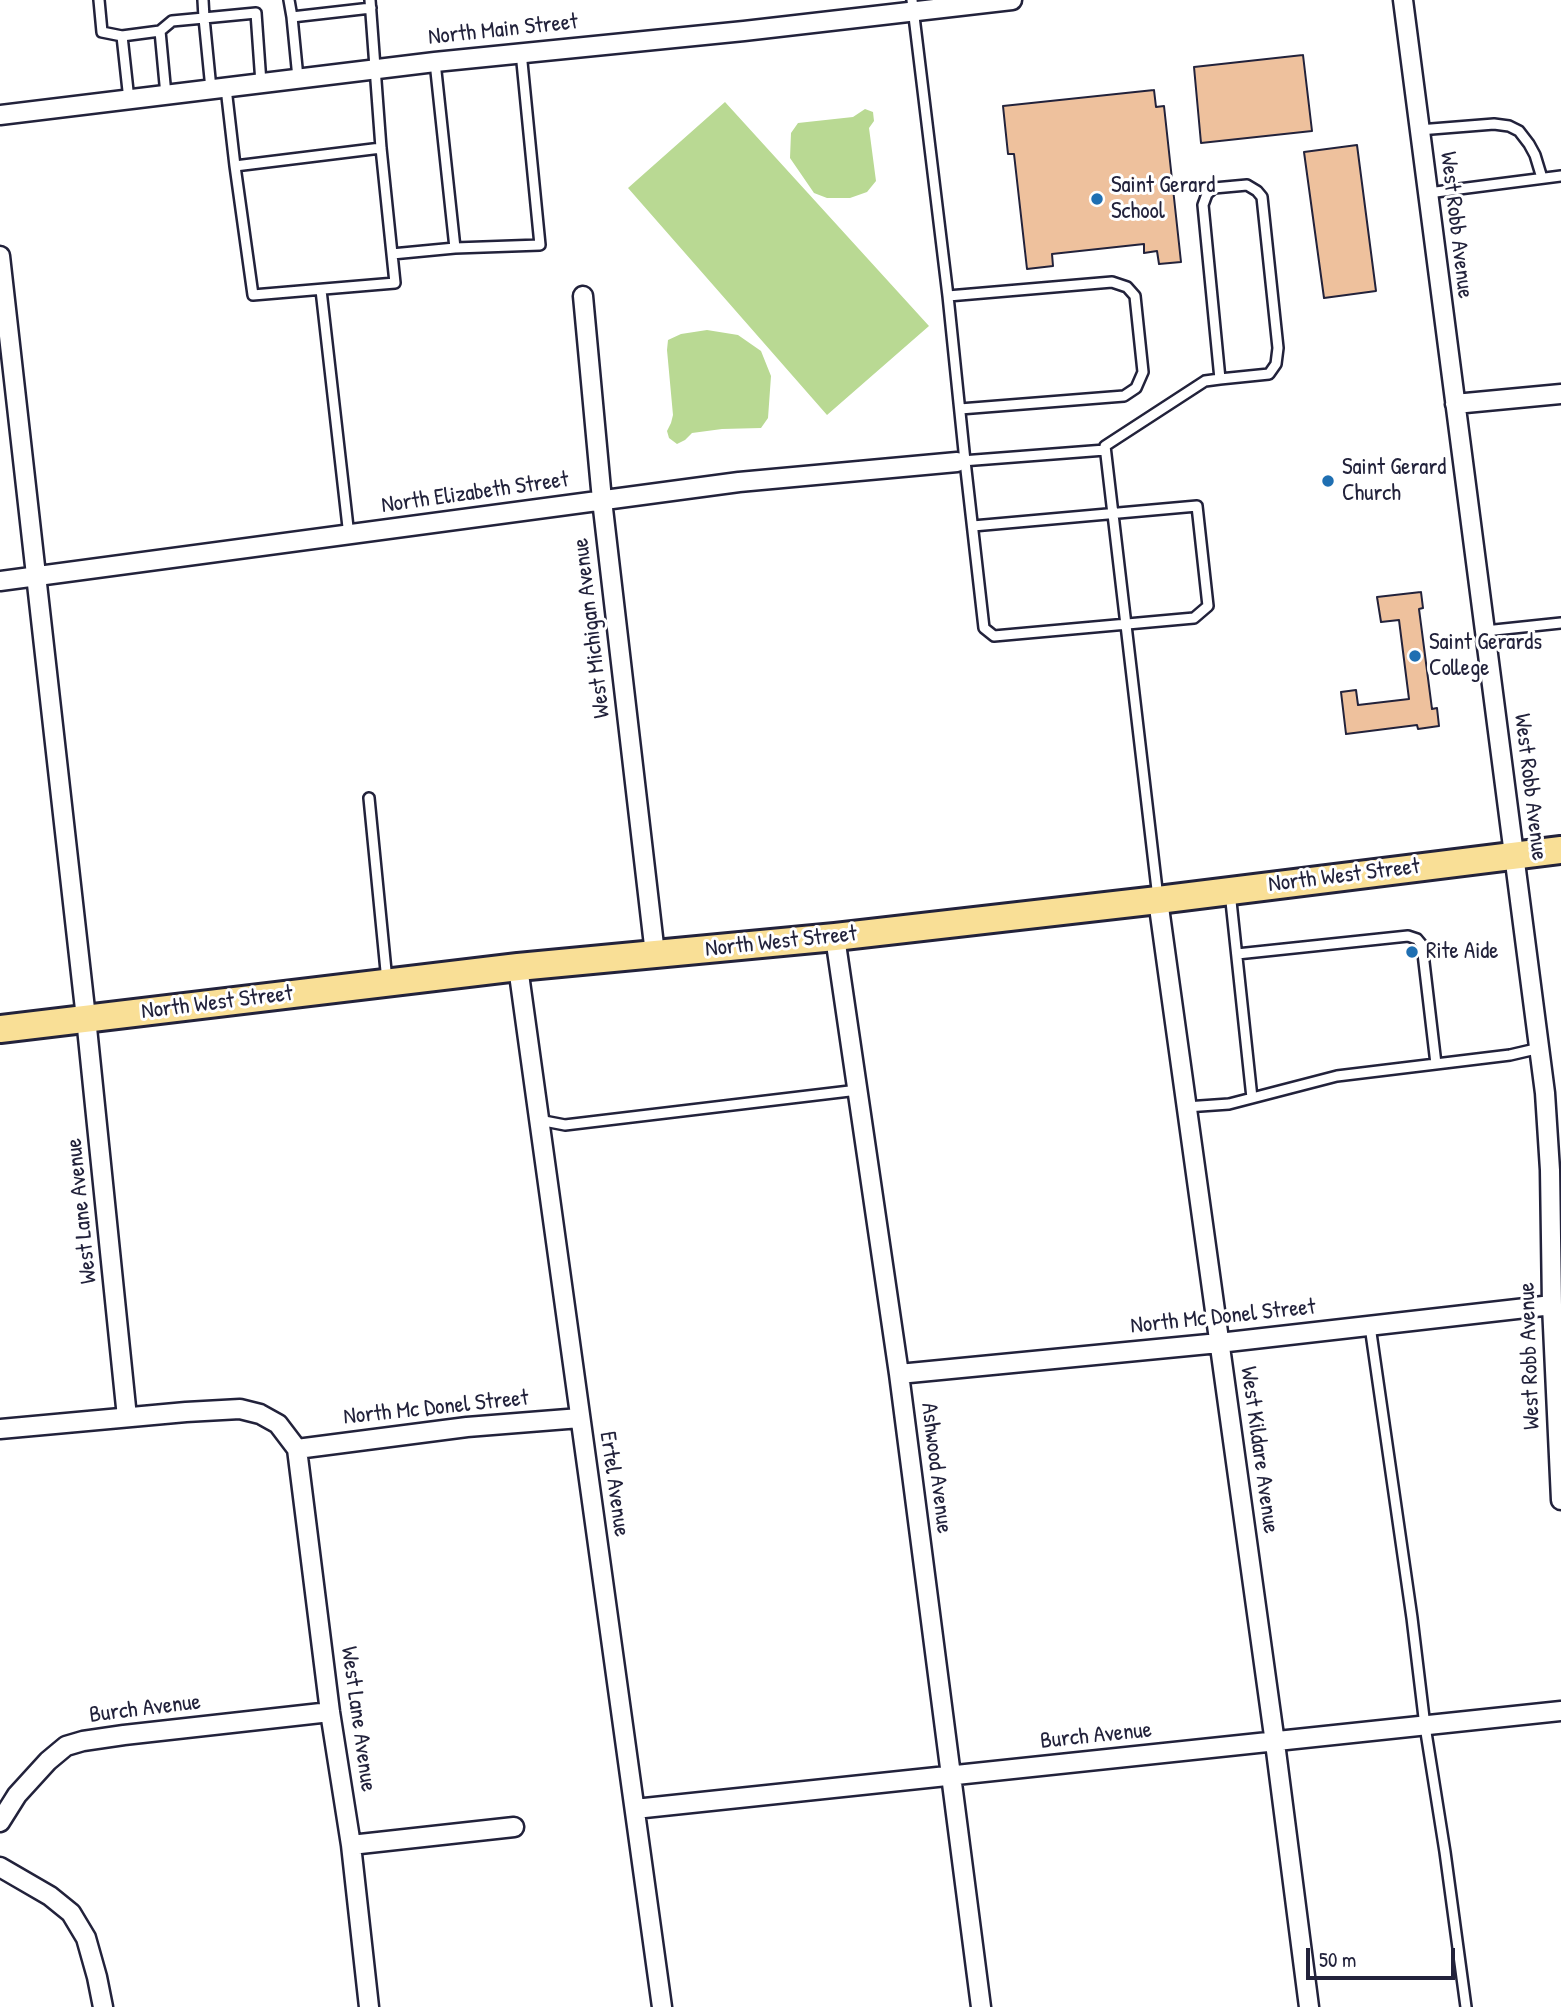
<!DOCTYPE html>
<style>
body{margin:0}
#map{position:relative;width:1561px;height:2007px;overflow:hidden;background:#fff;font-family:"Patrick Hand",sans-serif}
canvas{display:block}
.scale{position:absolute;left:1306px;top:1948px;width:149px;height:32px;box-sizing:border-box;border:4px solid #22223b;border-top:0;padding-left:9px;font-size:21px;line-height:24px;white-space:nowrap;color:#22223b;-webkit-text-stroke:5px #fff;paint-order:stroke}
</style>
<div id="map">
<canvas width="1561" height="2007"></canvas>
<div class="scale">50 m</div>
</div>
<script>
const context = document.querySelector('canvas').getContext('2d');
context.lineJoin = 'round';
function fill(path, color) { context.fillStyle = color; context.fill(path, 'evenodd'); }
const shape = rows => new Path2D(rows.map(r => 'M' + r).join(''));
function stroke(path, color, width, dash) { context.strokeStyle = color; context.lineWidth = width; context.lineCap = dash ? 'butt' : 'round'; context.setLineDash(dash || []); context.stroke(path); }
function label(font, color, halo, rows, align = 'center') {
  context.font = font + ' "Patrick Hand",sans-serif'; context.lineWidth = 6; context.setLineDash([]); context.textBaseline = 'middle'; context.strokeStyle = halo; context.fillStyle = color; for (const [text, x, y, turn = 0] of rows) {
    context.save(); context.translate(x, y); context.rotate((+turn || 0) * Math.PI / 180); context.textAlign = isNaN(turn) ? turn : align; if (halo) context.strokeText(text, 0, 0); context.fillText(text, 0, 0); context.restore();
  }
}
const green = shape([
 [725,102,929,326,827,415,628,188],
 [865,109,873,112,874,121,869,128,876,181,867,192,850,198,827,198,814,193,790,158,791,133,798,123,853,117],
 [707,330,738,335,761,351,771,376,768,418,761,428,722,429,692,433,685,440,677,444,669,438,667,431,671,423,673,415,667,350,668,340,681,334]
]);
const building = shape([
 [1303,55,1312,131,1201,143,1194,67,1303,55],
 [1154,90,1156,107,1164,106,1181,262,1159,264,1157,251,1144,253,1144,244,1052,254,1053,266,1027,269,1014,154,1008,154,1003,106,1154,90],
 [1357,145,1376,291,1324,298,1304,152,1357,145],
 [1421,592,1423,608,1419,609,1432,709,1437,708,1439,726,1418,729,1417,725,1346,734,1341,692,1356,690,1358,705,1409,699,1399,620,1381,622,1377,597,1421,592]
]);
const service = shape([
 [99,0,102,32,122,36],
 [289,0,292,17],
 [370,0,381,148,392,254,455,248,540,245,521,52],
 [912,0,948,296,965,461,984,628,994,636,1194,618,1208,606,1197,506,973,526],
 [160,31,166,95],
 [435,62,455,248],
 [298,78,292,17,371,8],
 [226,88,235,166,381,148],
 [211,89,204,18,256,13,261,83],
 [129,100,122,36,160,31,172,21,204,18,203,0],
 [1419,130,1494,124,1509,126,1519,131,1529,144,1535,155,1542,178],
 [235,166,253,295,395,283,392,254],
 [1428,193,1561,176],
 [321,290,349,536],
 [948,296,1112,282,1127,287,1135,296,1143,372,1136,388,1124,396,960,409],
 [962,461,1105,450],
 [1485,631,1561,623],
 [369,798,387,981],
 [1230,892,1252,1098],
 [1158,898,1105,446,1205,381,1220,379,1269,374,1276,364,1278,348,1262,197,1257,191,1247,185,1214,188,1207,194,1203,205,1220,379],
 [1237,954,1408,936,1417,939,1422,945,1436,1064],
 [1186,1107,1229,1104,1337,1076,1510,1055,1540,1048],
 [539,1120,565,1125,858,1090],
 [1370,1326,1412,1618,1425,1726,1445,1852,1466,2007]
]);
const minor = shape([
 [1403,0,1545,1093,1550,1170,1552,1305,1561,1500],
 [0,115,435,62,744,31,1012,0],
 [0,256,86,1018,127,1417],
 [583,296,602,500,655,954],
 [1455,404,1561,394],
 [0,581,739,482,957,462],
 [1158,900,1275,1743,1309,2007],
 [835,937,899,1374,981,2007],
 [518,967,662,2007],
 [899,1374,1219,1343,1552,1305],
 [0,1429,186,1412,240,1409,260,1414,278,1424,297,1449,330,1712,351,1845,369,2007],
 [297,1449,467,1427,580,1418],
 [635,1809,1561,1711],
 [0,1822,17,1795,48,1761,66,1746,83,1741,124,1735,330,1712],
 [351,1845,514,1827],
 [0,1867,50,1896,71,1913,86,1938,97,1977,103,2007]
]);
const primary = shape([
 [0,1029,518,967,835,937,1158,900,1561,850]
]);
const markers = [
 [1097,199,7,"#1f6fb2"],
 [1328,481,7,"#1f6fb2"],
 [1415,656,7,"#1f6fb2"],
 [1412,952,7,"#1f6fb2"]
];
const streetNames = [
 ["North Main Street",503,30,-6],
 ["West Robb Avenue",1456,225,83],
 ["North Elizabeth Street",475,493,-8],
 ["West Michigan Avenue",592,628,-97],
 ["West Robb Avenue",1530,787,83],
 ["North West Street",1344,876,-7],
 ["North West Street",781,942,-6],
 ["North West Street",217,1003,-7],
 ["West Lane Avenue",82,1211,-96],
 ["North Mc Donel Street",1223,1317,-6],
 ["West Robb Avenue",1530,1356,-92],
 ["North Mc Donel Street",436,1408,-6],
 ["West Kildare Avenue",1259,1450,82],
 ["Ashwood Avenue",936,1468,83],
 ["Ertel Avenue",614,1484,82],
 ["Burch Avenue",145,1709,-7],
 ["West Lane Avenue",358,1719,82],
 ["Burch Avenue",1096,1736,-6]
];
const poiNames = [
 ["Saint Gerard",1111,186],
 ["School",1111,212],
 ["Saint Gerard",1342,468],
 ["Church",1342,494],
 ["Saint Gerards",1429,643],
 ["College",1429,669],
 ["Rite Aide",1426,952]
];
fill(green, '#b9d993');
fill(building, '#eec19d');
stroke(building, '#22223b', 2);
stroke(service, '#22223b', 14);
stroke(minor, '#22223b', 23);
stroke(primary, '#22223b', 32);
stroke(service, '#fff', 9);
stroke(minor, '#fff', 18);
stroke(primary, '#f9df96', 26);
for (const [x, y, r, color] of markers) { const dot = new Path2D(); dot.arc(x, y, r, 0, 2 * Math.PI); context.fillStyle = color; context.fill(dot); stroke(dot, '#fff', 2.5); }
label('23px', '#22223b', '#fff', streetNames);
label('23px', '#22223b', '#fff', poiNames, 'left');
</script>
